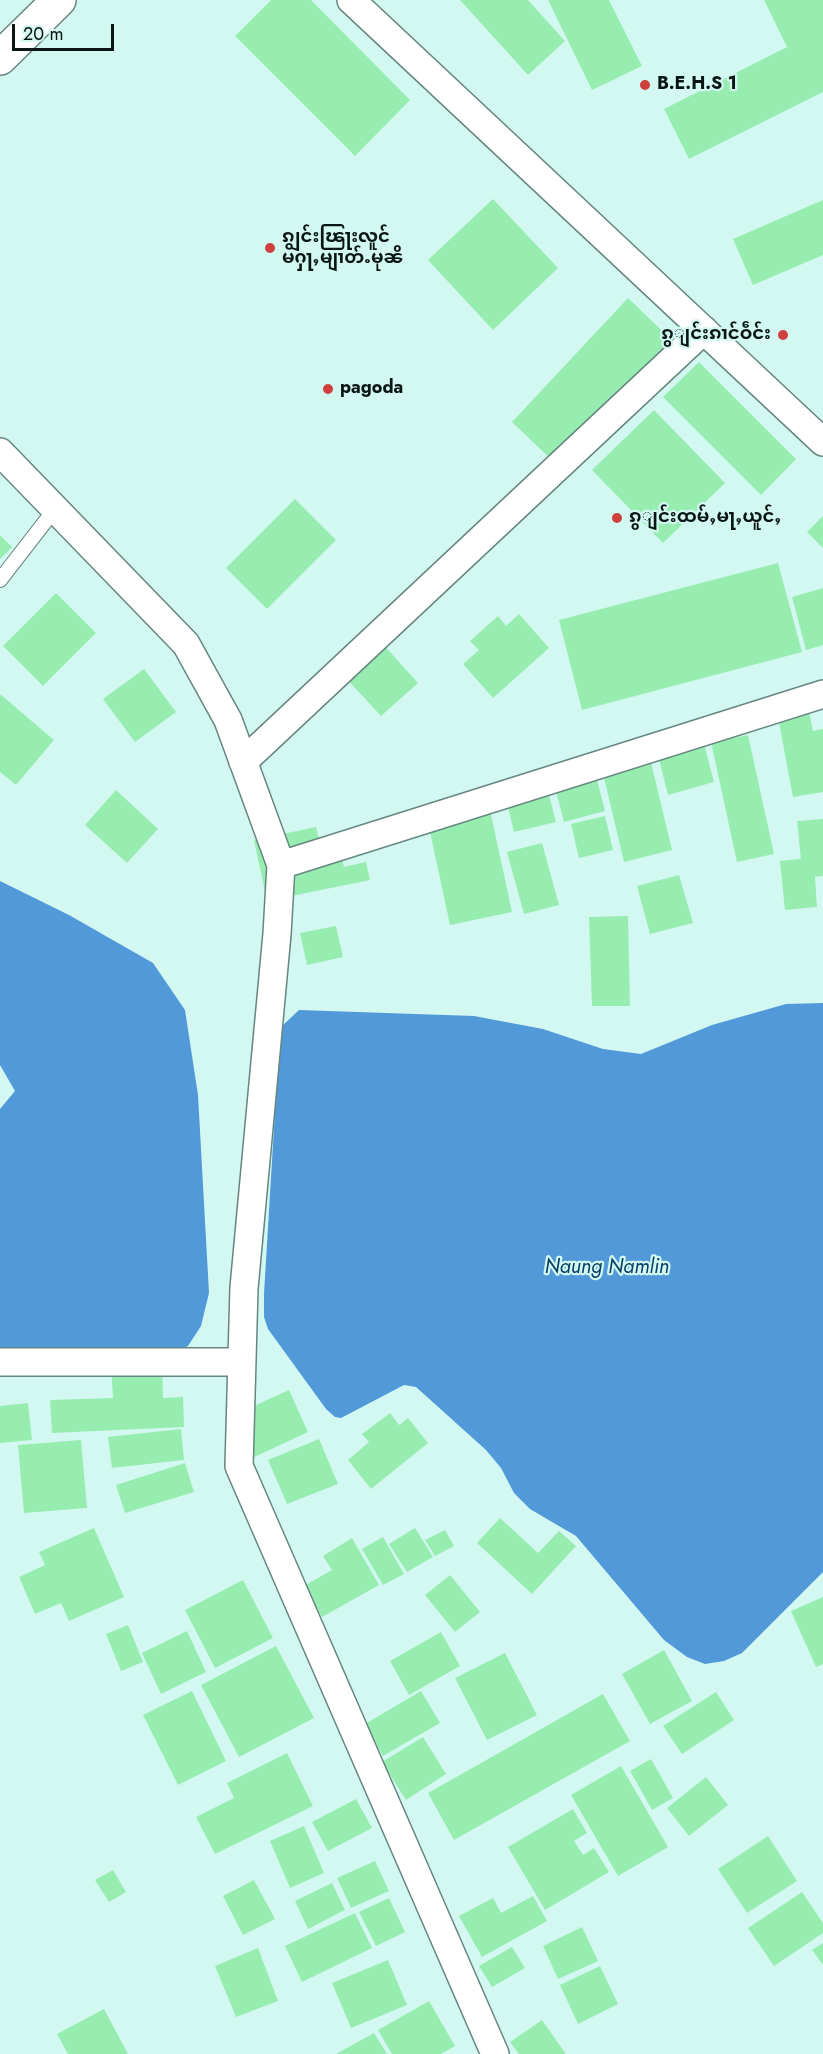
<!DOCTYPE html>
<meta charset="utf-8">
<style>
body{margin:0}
#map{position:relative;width:823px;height:2054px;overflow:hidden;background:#d3f8f2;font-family:Jost,sans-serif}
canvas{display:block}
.scale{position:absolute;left:12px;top:24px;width:102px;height:27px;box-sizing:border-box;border:3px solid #091614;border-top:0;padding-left:8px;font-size:18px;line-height:21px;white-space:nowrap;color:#091614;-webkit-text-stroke:4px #d3f8f2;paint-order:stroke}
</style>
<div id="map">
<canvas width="823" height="2054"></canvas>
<div class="scale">20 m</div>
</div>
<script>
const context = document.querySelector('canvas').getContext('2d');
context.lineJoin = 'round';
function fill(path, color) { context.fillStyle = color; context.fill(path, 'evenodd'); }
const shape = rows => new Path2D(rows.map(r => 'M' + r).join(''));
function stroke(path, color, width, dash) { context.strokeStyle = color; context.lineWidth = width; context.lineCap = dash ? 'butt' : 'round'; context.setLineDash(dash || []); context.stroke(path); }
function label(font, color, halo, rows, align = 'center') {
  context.font = font + ' Jost,"Noto Sans Myanmar",sans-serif'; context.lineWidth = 4.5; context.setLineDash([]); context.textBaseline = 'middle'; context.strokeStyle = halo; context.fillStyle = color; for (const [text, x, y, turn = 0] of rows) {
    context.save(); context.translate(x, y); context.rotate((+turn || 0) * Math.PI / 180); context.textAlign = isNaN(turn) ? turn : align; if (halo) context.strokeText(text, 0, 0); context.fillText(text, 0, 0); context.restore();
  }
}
const water = shape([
 [0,881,69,915,153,963,185,1010,198,1095,209,1293,201,1326,188,1346,169,1356,0,1353,0,1109,15,1091,0,1065],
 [823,1003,823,1572,742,1653,724,1661,705,1664,687,1657,664,1640,576,1536,530,1509,514,1493,501,1468,486,1450,416,1387,404,1385,341,1418,335,1417,326,1409,268,1329,264,1317,264,1294,280,1028,299,1010,474,1016,543,1029,603,1049,641,1054,712,1025,786,1004]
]);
const building = shape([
 [271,0,311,0,410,100,355,156,235,36],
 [460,0,528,0,565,41,528,75],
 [548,0,609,0,642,66,592,90],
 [764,0,823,0,823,92,689,159,664,109,787,47],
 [493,199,558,268,493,330,428,260],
 [823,200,823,255,753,285,733,239],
 [628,298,678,346,557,465,512,422],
 [699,362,796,459,761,495,663,397],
 [654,410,725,483,663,543,592,470],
 [295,499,336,540,267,609,226,568],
 [823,516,823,548,807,532],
 [0,535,12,547,0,559],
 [778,563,802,652,582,710,559,620],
 [823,588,823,645,806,650,792,597],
 [56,593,96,633,43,686,3,646],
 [519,614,549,648,493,698,463,664,479,650,470,641,498,616,506,626],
 [381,642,418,683,381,716,344,676],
 [144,669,176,712,135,742,103,699],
 [0,694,54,740,16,785,0,772],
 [809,711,813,731,823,729,823,792,793,797,778,717],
 [699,725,714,782,668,795,653,736],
 [748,735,774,854,737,862,711,742],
 [649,754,672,850,624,862,601,765],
 [591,756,605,811,564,822,550,767],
 [545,779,556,822,514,832,504,790],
 [116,790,158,829,127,863,85,825],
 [489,805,512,912,450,925,427,818],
 [605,816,613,850,579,858,571,824],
 [823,819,823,876,815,877,817,907,785,910,780,861,801,859,797,821],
 [316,827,321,848,339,843,344,867,366,862,370,880,267,901,254,840],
 [542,843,559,905,524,914,507,852],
 [679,875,693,923,650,934,637,886],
 [628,916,630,1006,592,1006,589,917],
 [336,926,343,957,307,965,300,933],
 [162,1362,163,1398,183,1397,184,1427,52,1433,50,1400,113,1398,111,1365],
 [289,1390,308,1432,248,1460,230,1417],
 [28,1403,32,1440,0,1443,0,1406],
 [390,1413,399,1425,408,1418,428,1443,371,1489,348,1460,369,1442,362,1434],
 [181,1429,184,1460,112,1468,108,1437],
 [319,1439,338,1484,287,1504,268,1460],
 [81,1440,87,1508,24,1513,18,1445],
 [185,1463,194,1492,125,1513,116,1485],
 [500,1518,538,1553,559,1531,576,1546,532,1594,477,1543],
 [94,1528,124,1597,69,1621,61,1603,35,1614,19,1577,45,1565,39,1552],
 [415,1528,433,1557,407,1572,389,1544],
 [445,1530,454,1546,435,1556,425,1540],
 [383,1537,404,1574,383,1585,362,1549],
 [352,1538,379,1585,322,1617,304,1586,332,1570,323,1556],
 [450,1575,480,1612,455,1632,425,1595],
 [243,1580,273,1638,215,1668,185,1610],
 [823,1597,823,1664,816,1667,791,1611],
 [128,1625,143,1662,121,1671,106,1634],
 [187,1631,206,1672,161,1694,142,1653],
 [441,1632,460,1666,409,1695,390,1661],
 [276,1646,314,1718,239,1757,201,1685],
 [664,1650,692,1701,650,1724,622,1674],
 [505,1653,537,1715,487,1740,455,1678],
 [192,1691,226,1761,178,1785,143,1715],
 [421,1691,440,1723,383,1756,365,1724],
 [716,1692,734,1720,682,1754,663,1726],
 [603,1694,630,1741,454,1840,428,1793],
 [423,1737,446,1774,406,1800,382,1762],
 [287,1753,313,1806,215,1854,196,1817,234,1798,227,1783],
 [651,1759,673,1798,652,1810,630,1771],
 [621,1766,668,1847,618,1876,571,1795],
 [706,1777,728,1805,689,1836,667,1808],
 [356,1799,372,1828,328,1851,312,1822],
 [573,1809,587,1833,574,1841,583,1855,594,1848,609,1872,545,1910,508,1847],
 [304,1826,324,1873,290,1888,270,1841],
 [768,1836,797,1881,747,1913,718,1869],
 [375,1861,389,1891,351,1908,337,1878],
 [113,1870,126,1892,109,1902,95,1880],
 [254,1880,275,1919,243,1935,223,1896],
 [332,1883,345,1910,308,1929,295,1901],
 [802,1892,823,1923,823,1933,774,1966,748,1928],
 [533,1896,547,1921,482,1957,459,1916,493,1898,501,1913],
 [389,1898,405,1932,376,1946,359,1912],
 [355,1913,372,1948,302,1982,285,1946],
 [582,1927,598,1961,558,1979,543,1946],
 [823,1943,823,1965,812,1950],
 [512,1947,525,1968,492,1987,479,1966],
 [258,1948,278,2001,236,2017,215,1966],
 [388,1960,407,2005,351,2028,332,1983],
 [600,1966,618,2004,578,2024,560,1985],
 [429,2001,455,2046,441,2054,392,2054,378,2030],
 [104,2009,128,2054,68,2054,57,2034],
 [542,2020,566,2054,519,2054,510,2042],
 [374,2033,387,2054,336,2054]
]);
const lane = shape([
 [0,580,55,509]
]);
const street = shape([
 [351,0,823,442],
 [0,452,186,644,228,720,281,865,277,934,244,1288,239,1466,495,2054],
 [243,762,704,330],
 [281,865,823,694],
 [0,1362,241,1362]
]);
const secondary = shape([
 [0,58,59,0]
]);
const markers = [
 [645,85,6,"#ce403d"],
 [270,248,6,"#ce403d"],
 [783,335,6,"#ce403d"],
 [328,389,6,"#ce403d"],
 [617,518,6,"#ce403d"]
];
const poiNames = [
 ["B.E.H.S 1",657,85],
 ["ၵျွင်းၽြႃးလူင်",282,238],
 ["မႁႃႇမျၢတ်ႉမုၼိ",282,259],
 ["ၵွျင်းၵၢင်ဝဵင်း",771,335,"right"],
 ["pagoda",340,389],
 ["ၵွျင်းထမ်ႇမႃႇယူင်ႇ",629,518]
];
const waterNames = [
 ["Naung Namlin",607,1268]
];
fill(water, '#5199d8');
fill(building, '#97edaf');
stroke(lane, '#658681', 16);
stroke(street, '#658681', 30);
stroke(secondary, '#658681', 36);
stroke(lane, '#fff', 14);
stroke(street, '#fff', 27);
stroke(secondary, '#fff', 33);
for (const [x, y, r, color] of markers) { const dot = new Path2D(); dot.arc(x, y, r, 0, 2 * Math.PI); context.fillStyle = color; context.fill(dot); stroke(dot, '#d3f8f2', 2); }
label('bold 18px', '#091614', '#d3f8f2', poiNames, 'left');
label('italic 20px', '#043d66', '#d3f8f2', waterNames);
</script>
